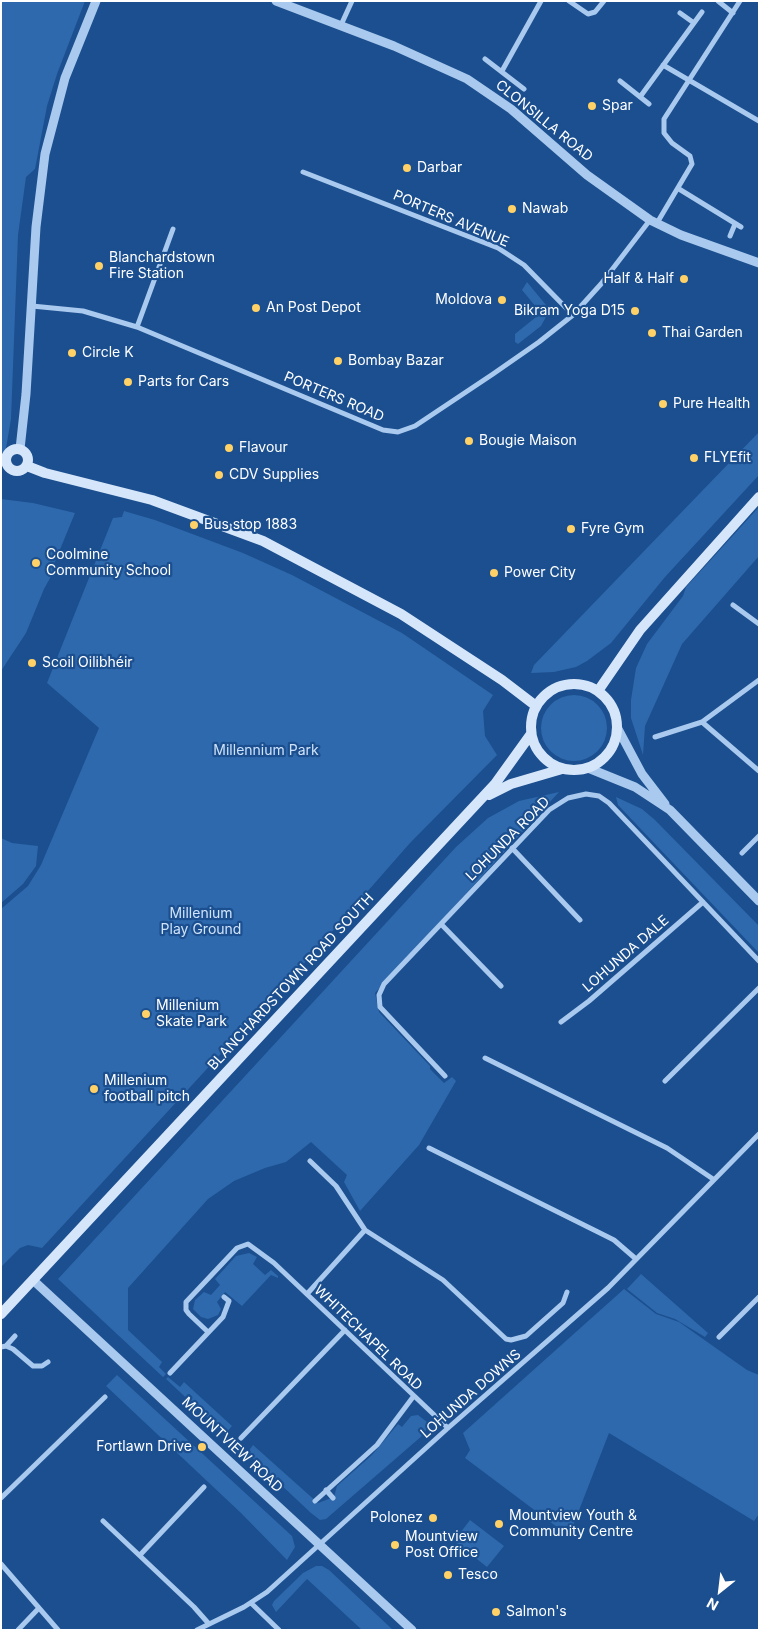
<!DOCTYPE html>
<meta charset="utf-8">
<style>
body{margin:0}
#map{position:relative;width:760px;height:1631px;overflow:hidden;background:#1b4f8f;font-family:Inter,sans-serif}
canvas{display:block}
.frame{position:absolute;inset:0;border:2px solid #fff;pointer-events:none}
.north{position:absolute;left:695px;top:1566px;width:50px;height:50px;-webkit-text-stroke:4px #1b4f8f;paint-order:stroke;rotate:209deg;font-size:14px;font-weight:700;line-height:20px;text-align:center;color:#fff}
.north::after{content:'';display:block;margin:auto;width:18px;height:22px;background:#fff;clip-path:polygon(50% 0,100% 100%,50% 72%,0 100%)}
</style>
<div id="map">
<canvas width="760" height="1631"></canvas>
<div class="frame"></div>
<div class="north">N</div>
</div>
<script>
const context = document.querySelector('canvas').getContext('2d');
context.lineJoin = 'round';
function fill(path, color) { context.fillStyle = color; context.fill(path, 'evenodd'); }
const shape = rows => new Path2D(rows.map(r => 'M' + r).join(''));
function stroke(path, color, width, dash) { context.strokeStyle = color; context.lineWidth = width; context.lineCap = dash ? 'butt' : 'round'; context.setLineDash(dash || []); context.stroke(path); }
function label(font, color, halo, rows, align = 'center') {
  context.font = font + ' Inter,sans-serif'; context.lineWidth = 4.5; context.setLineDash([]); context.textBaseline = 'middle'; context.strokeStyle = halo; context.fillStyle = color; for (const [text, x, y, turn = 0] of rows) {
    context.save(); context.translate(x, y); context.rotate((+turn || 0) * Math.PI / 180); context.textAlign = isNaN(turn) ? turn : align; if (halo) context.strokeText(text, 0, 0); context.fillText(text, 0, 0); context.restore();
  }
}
const green = shape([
 [1,1,85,1,57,74,47,106,35,169,26,177,18,235,11,419,5,454,1,454],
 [527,282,546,305,547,315,541,326,518,344,515,342,515,334,541,313,522,290],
 [759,432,759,475,665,577,611,643,587,661,576,667,554,672,531,673,534,665],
 [1,499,33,503,75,513,52,569,54,571,44,589,26,633,1,671],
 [759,507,759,556,682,644,645,726,643,755,631,718,631,700,636,668,647,644,683,596,686,587],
 [124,511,155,520,243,553,292,575,402,633,493,695,483,711,484,724,485,736,497,755,410,843,309,958,42,1248,28,1245,20,1248,1,1267,1,909,28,886,41,865,99,728,47,683,113,518,122,517],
 '541 728a33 33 0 1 1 66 0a33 33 0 1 1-66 0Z',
 [559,792,375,993,379,1012,430,1066,430,1069,444,1083,452,1077,456,1081,419,1145,360,1211,344,1182,347,1175,311,1142,286,1162,265,1168,234,1181,208,1199,128,1288,128,1330,162,1362,159,1367,166,1374,163,1377,58,1279,456,847,488,818,519,801],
 [616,797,642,809,655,820,759,926,759,953,655,844,618,805],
 [1,838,12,843,38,846,36,866,23,884,1,903],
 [249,1253,257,1257,253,1264,265,1275,271,1270,278,1276,278,1278,271,1275,242,1306,225,1292,217,1302,221,1309,218,1315,208,1319,201,1317,193,1309,195,1300,204,1292,211,1295,220,1285,215,1279,236,1256],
 [641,1274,708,1333,705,1337,675,1319,657,1313,627,1289],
 [624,1289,656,1314,679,1322,747,1370,759,1375,759,1514,754,1521,609,1433,569,1536,465,1458,470,1450,463,1433],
 [117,1375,292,1536,295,1547,287,1560,241,1513,106,1386],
 [168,1377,180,1387,184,1382,232,1426,225,1434,166,1379],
 [418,1415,427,1422,428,1427,423,1435,326,1519,320,1520,311,1513,247,1453,253,1445,318,1503,334,1497,337,1486,372,1455,398,1424,402,1427,411,1416],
 [470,1520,504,1546,487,1567,454,1541],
 [316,1566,322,1566,329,1570,393,1630,362,1630,307,1579,276,1612,272,1605,274,1601,303,1573]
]);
const minor = shape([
 [569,1,588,14,595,12,604,1],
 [718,1,733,13],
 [680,13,694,23],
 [341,25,352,1],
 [485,59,524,89],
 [663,65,759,121],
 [502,71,541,1],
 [620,81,649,104],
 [640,97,702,12],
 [303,172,498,248,524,265,573,315],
 [679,189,741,227],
 [657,223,692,164,690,156,672,143,664,133,664,119,740,1],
 [730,236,735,224],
 [32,306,83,311,137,327,383,430,398,432,415,426,493,374,539,342,573,315,601,284,650,220],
 [137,327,173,229],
 [733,605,759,624],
 [702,722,759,771],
 [655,737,702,722,759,680],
 [512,848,580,920],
 [742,853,759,836],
 [441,924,501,986],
 [561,1022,589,1001,703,902],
 [485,1058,667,1148,713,1179],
 [445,1076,380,1007,379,995,384,984,549,810,568,798,586,794,599,796,609,803,759,961],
 [665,1081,759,988],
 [429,1148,598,1232,614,1240,636,1259],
 [310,1161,336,1186,365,1230,443,1280,506,1339,511,1340,526,1336,563,1303,567,1292],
 [307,1294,365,1230],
 [208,1332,189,1314,186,1310,186,1302,237,1248,248,1244,274,1263,448,1428],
 [719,1337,759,1297],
 [6,1346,13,1349,33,1366,42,1366,48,1362],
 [1,1347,6,1346,15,1336],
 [170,1373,223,1317,229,1301,224,1297],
 [241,1438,345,1330],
 [326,1490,333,1498],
 [1,1498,105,1397],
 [315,1501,377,1445,413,1397],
 [103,1521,194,1607,209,1624],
 [140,1555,204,1487],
 [1,1564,58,1630],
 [251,1603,279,1630],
 [18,1630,39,1608],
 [197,1630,244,1607,267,1592,448,1428,608,1288,759,1134]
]);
const tertiary = shape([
 [276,1,394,46,467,79,511,109,587,175,650,220,681,235,759,263],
 [20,449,26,394,36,227,45,154,65,78,96,1],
 [617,727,642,774,665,804],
 [588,768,635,787,670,810,759,901],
 [34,1281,412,1630]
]);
const secondary = shape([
 '6 460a11 11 0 1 1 22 0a11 11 0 1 1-22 0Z',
 [27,466,45,473,152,500,263,541,401,614,502,680,536,706],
 '531 727a43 43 0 1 1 86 0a43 43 0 1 1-86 0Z',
 [598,691,640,630,759,497],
 [489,795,511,784,562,769],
 [1,1314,495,784,531,734]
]);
const markers = [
 [592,106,5,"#ffd166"],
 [407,168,5,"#ffd166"],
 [512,209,5,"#ffd166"],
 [99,266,5,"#ffd166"],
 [684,279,5,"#ffd166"],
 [502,300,5,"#ffd166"],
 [256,308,5,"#ffd166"],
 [635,311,5,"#ffd166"],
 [652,333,5,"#ffd166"],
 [72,353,5,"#ffd166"],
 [338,361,5,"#ffd166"],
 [128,382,5,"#ffd166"],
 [663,404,5,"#ffd166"],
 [469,441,5,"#ffd166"],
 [229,448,5,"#ffd166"],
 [694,458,5,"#ffd166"],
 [219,475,5,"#ffd166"],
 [194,525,5,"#ffd166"],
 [571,529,5,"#ffd166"],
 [36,563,5,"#ffd166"],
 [494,573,5,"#ffd166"],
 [32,663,5,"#ffd166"],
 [146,1014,5,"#ffd166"],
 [94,1089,5,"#ffd166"],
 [202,1447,5,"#ffd166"],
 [433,1518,5,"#ffd166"],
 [499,1524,5,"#ffd166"],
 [395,1545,5,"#ffd166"],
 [448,1575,5,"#ffd166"],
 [496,1612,5,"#ffd166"]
];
const poiNames = [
 ["Spar",602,106],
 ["Darbar",417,168],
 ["Nawab",522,209],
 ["Blanchardstown",109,258],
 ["Fire Station",109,274],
 ["Half & Half",674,279,"right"],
 ["Moldova",492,300,"right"],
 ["An Post Depot",266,308],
 ["Bikram Yoga D15",625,311,"right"],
 ["Thai Garden",662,333],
 ["Circle K",82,353],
 ["Bombay Bazar",348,361],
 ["Parts for Cars",138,382],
 ["Pure Health",673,404],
 ["Bougie Maison",479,441],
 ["Flavour",239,448],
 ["FLYEfit",704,458],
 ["CDV Supplies",229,475],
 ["Bus stop 1883",204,525],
 ["Fyre Gym",581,529],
 ["Coolmine",46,555],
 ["Community School",46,571],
 ["Power City",504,573],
 ["Scoil Oilibhéir",42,663],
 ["Millenium",156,1006],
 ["Skate Park",156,1022],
 ["Millenium",104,1081],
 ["football pitch",104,1097],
 ["Fortlawn Drive",192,1447,"right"],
 ["Mountview Youth &",509,1516],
 ["Community Centre",509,1532],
 ["Polonez",423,1518,"right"],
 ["Mountview",405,1537],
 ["Post Office",405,1553],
 ["Tesco",458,1575],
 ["Salmon's",506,1612]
];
const streetNames = [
 ["CLONSILLA ROAD",544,121,39],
 ["PORTERS AVENUE",451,219,23],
 ["PORTERS ROAD",334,397,23],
 ["LOHUNDA ROAD",508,839,-45],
 ["LOHUNDA DALE",626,954,-41],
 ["BLANCHARDSTOWN ROAD SOUTH",291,982,-47],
 ["WHITECHAPEL ROAD",368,1338,44],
 ["LOHUNDA DOWNS",471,1394,-41],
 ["MOUNTVIEW ROAD",232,1445,43]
];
const parkNames = [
 ["Millennium Park",266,751],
 ["Millenium",201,914],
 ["Play Ground",201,930]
];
fill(green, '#2e69ad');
stroke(minor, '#a9c9ee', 5);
stroke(tertiary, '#a9c9ee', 9);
stroke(secondary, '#d6e6fa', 10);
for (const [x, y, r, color] of markers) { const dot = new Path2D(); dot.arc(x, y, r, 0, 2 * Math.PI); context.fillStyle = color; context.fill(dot); stroke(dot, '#1b4f8f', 2); }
label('14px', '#fff', '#1b4f8f', poiNames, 'left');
label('14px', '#fff', '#1b4f8f', streetNames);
label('14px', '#cfe3fa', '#1b4f8f', parkNames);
</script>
